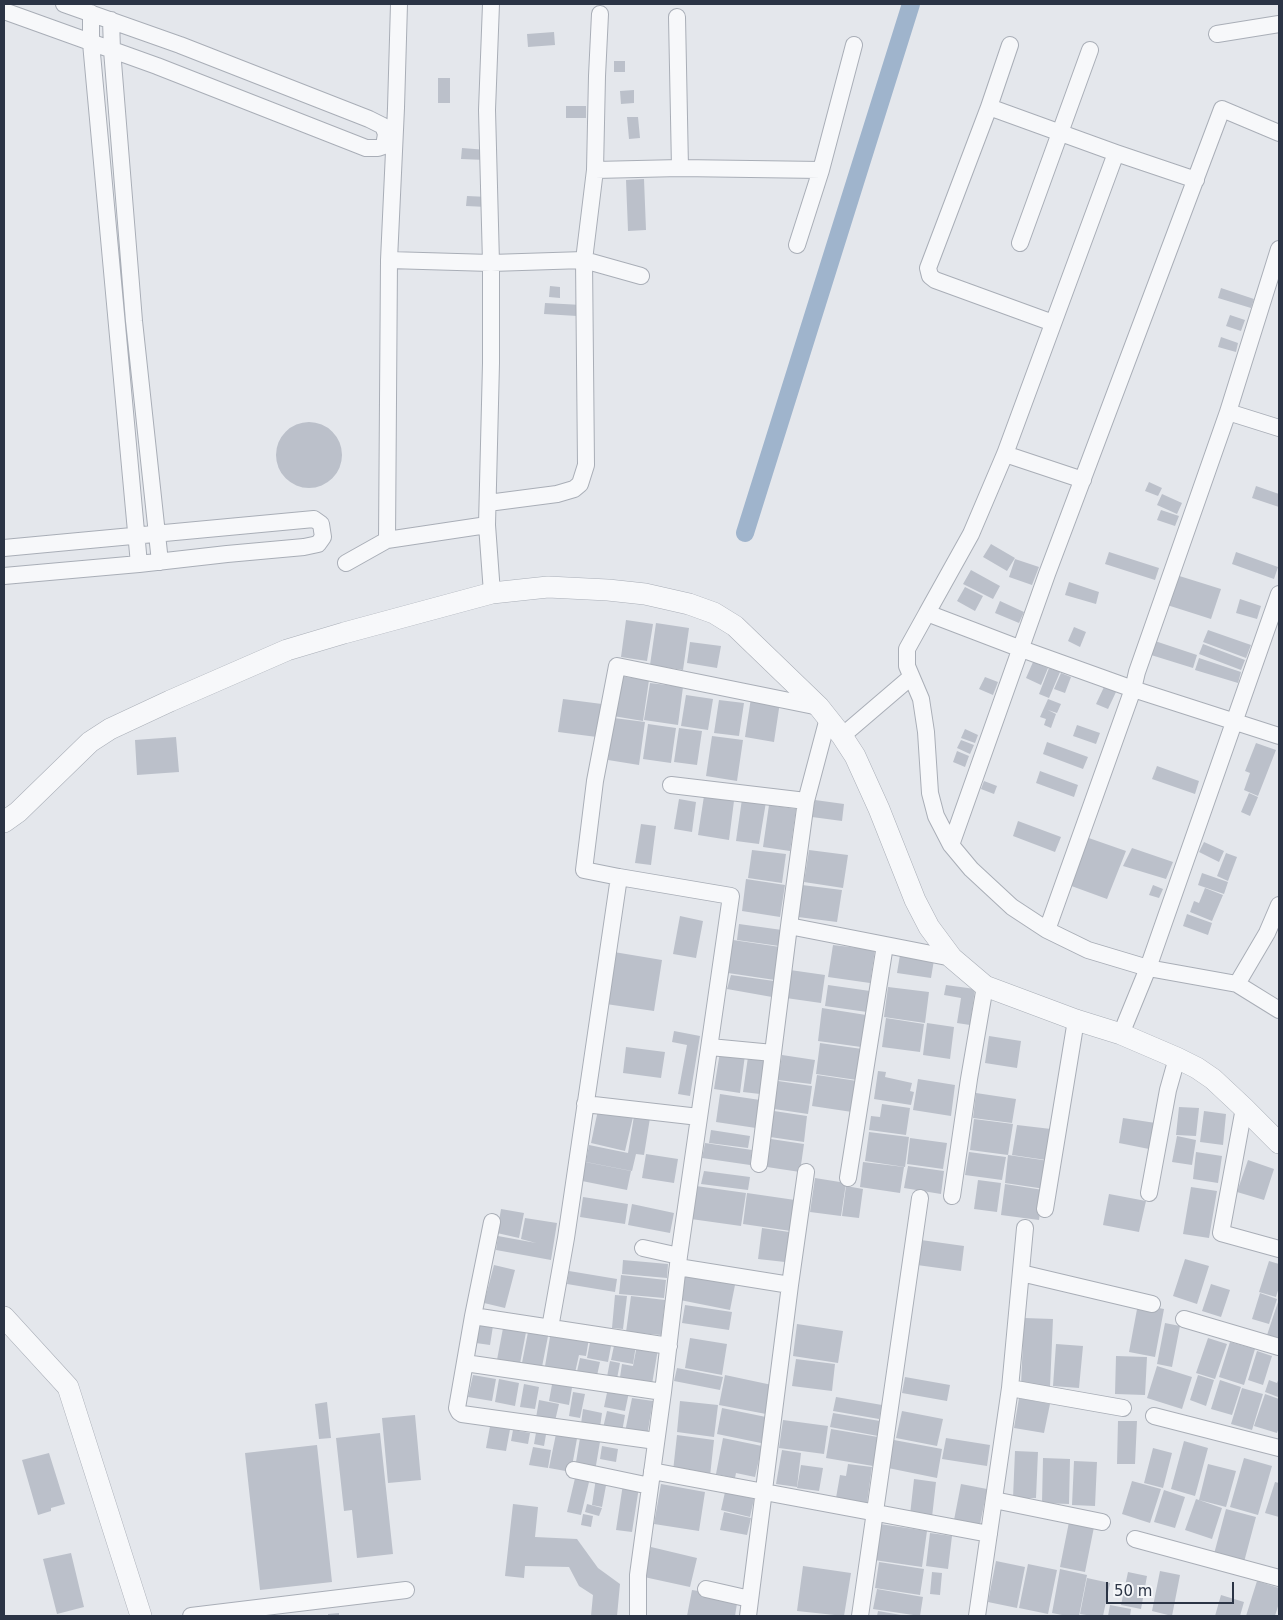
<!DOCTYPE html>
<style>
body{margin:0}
#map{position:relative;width:1283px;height:1620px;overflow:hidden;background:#e4e7ec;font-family:"DejaVu Sans",sans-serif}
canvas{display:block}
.frame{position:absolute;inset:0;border:5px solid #2b3445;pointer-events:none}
.scale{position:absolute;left:1106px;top:1582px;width:128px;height:22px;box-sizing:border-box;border:2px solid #2b3445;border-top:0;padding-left:6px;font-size:15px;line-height:18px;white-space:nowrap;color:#2b3445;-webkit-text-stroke:4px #f4f6f9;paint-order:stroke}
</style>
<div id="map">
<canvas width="1283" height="1620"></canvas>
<div class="frame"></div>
<div class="scale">50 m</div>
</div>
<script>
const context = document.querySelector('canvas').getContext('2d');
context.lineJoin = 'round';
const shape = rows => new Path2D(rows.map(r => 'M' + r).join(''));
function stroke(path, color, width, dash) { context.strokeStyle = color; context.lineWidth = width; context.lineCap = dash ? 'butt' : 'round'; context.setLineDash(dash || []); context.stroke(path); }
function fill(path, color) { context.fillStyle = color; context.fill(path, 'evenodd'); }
const canal = shape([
 [745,533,911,4]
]);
const building = shape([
 [554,32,555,45,528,47,527,34],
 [614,61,625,61,625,72,614,72],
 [438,78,450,78,450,103,438,103],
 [634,90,634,103,621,104,620,91],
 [566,106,586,106,586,118,566,118],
 [627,117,638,117,640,138,629,139],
 [462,148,487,150,486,160,461,159],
 [644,179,646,230,628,231,626,180],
 [467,196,488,197,487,207,466,206],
 [550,286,560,287,560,298,549,297],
 [1221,288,1254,299,1251,308,1218,298],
 [545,303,582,305,581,322,576,321,577,316,544,314],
 [1230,315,1245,320,1241,331,1226,326],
 [1221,337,1238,343,1236,352,1218,347],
 '276 455a33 33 0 1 1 66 0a33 33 0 1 1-66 0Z',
 [1149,482,1162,488,1158,496,1145,491],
 [1256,486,1279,494,1279,507,1252,498],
 [1162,494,1182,503,1177,514,1157,505],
 [1161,510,1179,516,1175,526,1157,520],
 [991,544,1015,558,1007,571,983,557],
 [1109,552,1159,568,1155,580,1105,564],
 [1236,552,1278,567,1274,579,1232,564],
 [1015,559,1039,567,1032,585,1009,577],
 [971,570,1000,586,993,599,963,584],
 [1173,574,1221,589,1211,619,1164,604],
 [1069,582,1099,592,1096,604,1065,595],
 [965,587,983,596,975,611,957,601],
 [1240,599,1261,606,1257,619,1236,613],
 [1000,601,1024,612,1019,623,995,613],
 [626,620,653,624,647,661,621,657],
 [656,623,689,628,683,670,650,665],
 [1074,627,1086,632,1080,647,1068,641],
 [1208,630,1251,645,1246,658,1203,642],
 [1155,641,1197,655,1193,668,1151,655],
 [690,642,721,646,717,668,687,663],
 [1203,644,1245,660,1241,670,1199,654],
 [1199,658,1241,672,1238,683,1195,670],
 [1033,662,1048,668,1041,685,1026,678],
 [1049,668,1060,672,1049,698,1039,694],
 [1061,673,1071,677,1065,693,1054,689],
 [619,676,649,680,643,721,613,716],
 [985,677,998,682,993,695,979,689],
 [650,683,683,687,678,725,644,720],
 [1104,687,1116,692,1108,709,1096,704],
 [686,695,713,699,708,730,681,726],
 [751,698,780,702,774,742,745,737],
 [563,699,602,704,597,737,558,732],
 [1048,699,1061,704,1057,713,1048,710,1056,714,1051,728,1044,725,1046,719,1040,717],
 [719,700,744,703,739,736,714,733],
 [614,718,645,722,639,765,608,760],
 [648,724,676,728,671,763,643,759],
 [1077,725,1100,733,1096,744,1073,736],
 [679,728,702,731,697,765,674,762],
 [965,729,978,735,975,743,961,738],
 [712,736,743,740,737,781,706,776],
 [176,737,179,772,137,775,135,740],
 [961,740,974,745,970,754,957,748],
 [1047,742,1088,757,1083,769,1043,754],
 [1256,743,1276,750,1258,796,1244,790,1250,773,1245,771],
 [957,751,969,756,965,767,953,762],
 [1157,766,1199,781,1195,794,1152,779],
 [1040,771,1078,785,1074,797,1036,783],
 [984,781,997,786,994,794,981,789],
 [1249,793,1258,797,1250,816,1241,812],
 [704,796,734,801,729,840,698,835],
 [679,799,696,802,692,832,674,829],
 [742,799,766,802,759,844,736,841],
 [815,800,844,804,842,821,812,817],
 [769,805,796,809,790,851,763,847],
 [1018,821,1061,837,1055,852,1013,836],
 [641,824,656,826,651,865,635,863],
 [1083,836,1126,851,1107,899,1066,884],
 [1204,842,1224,851,1219,862,1199,852],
 [1132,848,1173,862,1166,879,1123,866],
 [752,850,786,854,782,883,748,878],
 [809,850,848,855,843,888,804,882],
 [1226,853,1237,857,1228,881,1217,876],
 [1202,873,1228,882,1224,894,1198,885],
 [746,879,785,885,780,917,742,911],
 [802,885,842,890,837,922,798,917],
 [1153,885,1163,889,1159,898,1149,895],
 [1205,888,1223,895,1212,921,1190,912,1194,901,1199,903],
 [1187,914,1212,923,1208,935,1183,926],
 [680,916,703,921,696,958,673,954],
 [739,924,782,930,779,946,737,940],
 [733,940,780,947,775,980,728,973],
 [833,945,875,950,870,983,828,977],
 [614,952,662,960,654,1011,606,1004],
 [900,955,934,960,931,978,897,973],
 [790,970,825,975,821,1003,786,998],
 [731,975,774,981,772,997,727,989],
 [828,985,870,991,867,1012,825,1006],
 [946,985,975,989,970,1025,957,1023,961,998,944,995],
 [888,987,929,992,925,1023,884,1017],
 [822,1008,866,1015,861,1047,818,1041],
 [886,1018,924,1024,920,1052,882,1047],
 [927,1023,954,1027,950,1059,923,1055],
 [674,1031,700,1036,690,1096,678,1094,687,1045,672,1042],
 [989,1036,1021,1041,1017,1068,985,1063],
 [820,1043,862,1049,857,1080,816,1074],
 [626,1047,665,1052,661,1078,623,1073],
 [720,1052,745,1055,740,1093,714,1089],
 [782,1055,815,1060,811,1084,778,1080],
 [748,1057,765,1060,760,1094,743,1092],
 [878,1071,886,1072,885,1077,912,1083,910,1091,914,1092,911,1105,874,1099],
 [817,1075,857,1081,852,1112,812,1106],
 [918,1079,955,1085,951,1116,913,1110],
 [778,1081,812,1086,808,1114,774,1109],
 [976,1093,1016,1099,1012,1123,973,1118],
 [720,1094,760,1100,756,1128,716,1122],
 [882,1104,910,1108,906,1135,869,1130,871,1116,880,1117],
 [1179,1107,1199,1108,1196,1136,1176,1135],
 [598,1110,633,1117,625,1151,591,1143],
 [774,1111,807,1116,804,1142,770,1137],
 [1204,1111,1226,1114,1223,1145,1200,1142],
 [634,1116,650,1118,644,1155,636,1154,632,1171,586,1162,589,1145,628,1153],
 [1123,1118,1162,1124,1154,1150,1119,1143],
 [974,1119,1013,1124,1008,1155,970,1150],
 [1017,1125,1051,1129,1046,1160,1012,1155],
 [711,1130,750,1136,748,1148,709,1143],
 [869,1132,909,1137,905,1167,865,1161],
 [1177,1136,1196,1140,1192,1165,1172,1162],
 [910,1138,947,1143,943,1169,907,1164],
 [771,1139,804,1144,800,1172,767,1167],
 [705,1143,752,1150,750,1165,702,1158],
 [969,1152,1006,1157,1002,1180,965,1175],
 [1196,1152,1222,1156,1218,1183,1193,1179],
 [646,1154,678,1159,674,1183,642,1178],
 [1008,1155,1049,1161,1045,1189,1005,1183],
 [1248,1160,1274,1169,1264,1200,1237,1192],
 [585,1162,631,1171,627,1190,582,1181],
 [863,1162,904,1167,900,1193,860,1187],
 [908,1166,944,1171,941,1194,904,1188],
 [704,1171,750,1177,748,1190,701,1184],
 [815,1178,846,1183,841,1216,810,1212],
 [978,1180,1001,1183,997,1212,974,1209],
 [1005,1184,1043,1190,1039,1220,1001,1215],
 [696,1186,746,1193,741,1226,691,1219],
 [846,1186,863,1189,859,1218,842,1216],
 [1191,1187,1217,1191,1209,1238,1183,1234],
 [747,1193,795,1200,791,1231,743,1224],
 [1109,1194,1146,1201,1139,1232,1103,1225],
 [583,1197,628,1204,625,1224,580,1217],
 [632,1204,674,1213,670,1233,628,1225],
 [501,1209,524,1213,519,1238,497,1233],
 [525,1218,557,1223,551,1260,496,1250,498,1236,536,1243,521,1239],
 [762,1228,789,1232,785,1262,758,1259],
 [921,1240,964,1246,961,1271,917,1265],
 [1185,1259,1209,1266,1197,1304,1173,1296],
 [623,1260,668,1264,667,1278,622,1274],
 [1269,1261,1279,1264,1279,1287,1276,1297,1259,1292],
 [494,1265,515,1270,505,1308,484,1303],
 [569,1271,617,1279,615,1292,567,1284],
 [686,1271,736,1280,730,1310,680,1300],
 [621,1275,666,1280,664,1298,619,1294],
 [1211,1284,1230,1290,1221,1317,1202,1311],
 [1260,1293,1277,1299,1269,1324,1252,1319],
 [615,1295,627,1296,623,1329,612,1328],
 [631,1296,665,1300,661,1335,626,1332],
 [1279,1299,1279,1338,1267,1335],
 [1138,1304,1164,1309,1155,1357,1129,1352],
 [685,1305,732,1312,729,1330,682,1323],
 [1024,1318,1053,1319,1050,1387,1021,1385],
 [504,1323,527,1327,519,1369,496,1365],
 [1165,1323,1180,1326,1172,1367,1157,1364],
 [480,1324,493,1326,490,1345,476,1343],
 [797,1324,843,1331,838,1363,793,1356],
 [529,1327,549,1331,541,1372,521,1368],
 [551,1331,589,1338,586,1356,579,1355,574,1377,544,1372],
 [591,1337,612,1341,608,1362,587,1358],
 [690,1338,727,1344,722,1375,685,1368],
 [1208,1338,1227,1344,1215,1379,1196,1373],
 [615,1341,636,1345,633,1364,611,1360],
 [1230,1342,1255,1349,1244,1385,1219,1377],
 [1056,1344,1083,1346,1079,1388,1053,1386],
 [637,1345,658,1349,651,1390,619,1384,622,1364,633,1366],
 [1257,1351,1272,1356,1263,1385,1248,1380],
 [1116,1356,1147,1357,1145,1395,1115,1394],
 [580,1358,600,1362,596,1380,576,1376],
 [796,1359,835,1364,832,1391,792,1386],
 [610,1361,620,1363,616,1384,606,1382],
 [1157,1366,1192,1377,1182,1409,1147,1398],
 [677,1368,723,1377,720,1390,674,1381],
 [473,1375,496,1379,492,1401,468,1397],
 [725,1375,772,1385,766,1414,719,1405],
 [1198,1375,1214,1380,1206,1406,1190,1400],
 [905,1377,950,1385,947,1401,902,1393],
 [1279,1378,1278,1397,1265,1392,1269,1380,1277,1383],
 [499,1379,519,1383,515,1406,495,1402],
 [553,1379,573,1382,569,1405,549,1401],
 [1220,1380,1241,1387,1232,1415,1211,1409],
 [524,1384,539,1387,535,1409,520,1407],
 [608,1388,629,1392,625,1411,604,1407],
 [1242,1388,1263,1394,1252,1430,1231,1424],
 [573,1392,585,1394,580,1418,569,1416],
 [1265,1394,1279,1399,1279,1427,1277,1433,1254,1426],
 [836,1397,882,1405,879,1419,833,1411],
 [632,1398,653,1401,647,1436,625,1432],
 [1019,1398,1050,1404,1044,1433,1014,1428],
 [539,1400,559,1404,555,1421,536,1418],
 [680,1401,718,1405,714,1437,677,1432],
 [327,1402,331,1438,319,1439,315,1404],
 [722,1408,766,1417,761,1443,717,1434],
 [583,1409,602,1413,600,1427,581,1424],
 [607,1411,625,1415,622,1432,603,1428],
 [902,1411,943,1419,937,1446,896,1438],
 [833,1413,880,1421,878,1436,830,1427],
 [415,1415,421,1480,388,1483,382,1418],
 [783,1420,828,1426,824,1454,779,1448],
 [491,1421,511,1424,506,1451,486,1448],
 [1118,1421,1137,1421,1135,1464,1117,1464],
 [537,1427,547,1429,544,1446,534,1444],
 [557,1429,578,1433,571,1472,549,1468],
 [831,1429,878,1437,873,1466,826,1458],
 [513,1430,530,1433,528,1444,511,1441],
 [581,1432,601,1436,595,1471,575,1468],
 [380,1433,393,1554,357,1558,352,1510,344,1511,336,1438],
 [677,1435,714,1440,710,1476,673,1471],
 [723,1438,762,1446,755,1477,736,1473,735,1478,716,1474],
 [946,1438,990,1445,987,1466,942,1459],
 [894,1440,942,1449,937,1478,888,1468],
 [1184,1441,1208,1448,1195,1496,1171,1489],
 [317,1445,332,1582,260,1590,245,1453],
 [602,1446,618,1449,616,1462,600,1459],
 [533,1447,551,1450,548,1468,529,1465],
 [1153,1448,1172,1453,1163,1488,1144,1483],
 [782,1450,801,1453,797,1487,776,1484],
 [1015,1451,1038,1452,1036,1498,1013,1498],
 [49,1453,65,1504,51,1508,51,1511,38,1515,22,1460],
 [1043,1458,1070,1459,1069,1504,1042,1503],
 [1244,1458,1272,1466,1258,1515,1230,1507],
 [1074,1461,1097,1462,1095,1506,1072,1505],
 [848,1464,872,1467,867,1503,836,1498,840,1475,846,1476],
 [1208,1464,1236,1471,1226,1507,1199,1500],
 [801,1465,823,1468,819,1491,797,1488],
 [576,1474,590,1478,581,1515,567,1512],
 [596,1478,607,1480,602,1507,592,1505],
 [914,1479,936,1482,932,1517,910,1515],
 [1132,1481,1161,1489,1150,1523,1122,1514],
 [1275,1482,1279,1483,1279,1517,1265,1513],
 [623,1484,639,1487,632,1532,616,1530],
 [661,1484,705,1492,699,1531,654,1524],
 [961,1484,987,1489,980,1525,954,1520],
 [1164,1490,1185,1497,1175,1528,1154,1522],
 [725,1492,754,1499,750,1517,721,1510],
 [1196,1499,1222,1508,1212,1539,1185,1530],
 [513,1504,538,1507,535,1537,577,1539,598,1568,620,1584,617,1616,591,1616,593,1595,579,1586,569,1567,525,1566,524,1578,505,1576],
 [587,1504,602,1508,599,1516,585,1512],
 [1226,1509,1256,1517,1244,1562,1214,1554],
 [724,1512,751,1518,747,1535,720,1530],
 [583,1514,593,1516,591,1527,581,1525],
 [1069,1522,1094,1527,1085,1572,1060,1567],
 [880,1524,927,1531,922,1567,874,1560],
 [930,1533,952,1536,948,1569,926,1566],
 [651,1547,697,1558,690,1587,644,1577],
 [71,1553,84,1607,57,1614,43,1559],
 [996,1561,1025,1567,1017,1608,988,1602],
 [879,1562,924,1569,920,1595,875,1588],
 [1028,1564,1057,1570,1048,1614,1019,1608],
 [803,1566,851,1573,844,1616,797,1611],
 [1060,1569,1087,1575,1079,1616,1067,1616,1052,1613],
 [1160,1571,1180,1575,1172,1616,1152,1611],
 [932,1572,942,1573,940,1595,930,1594],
 [1128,1572,1147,1576,1141,1609,1121,1605],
 [1087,1578,1110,1583,1103,1616,1093,1616,1080,1614],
 [1257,1581,1279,1588,1279,1603,1275,1616,1246,1616],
 [877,1589,923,1597,920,1616,873,1609],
 [692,1590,738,1597,735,1616,687,1616],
 [1221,1595,1244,1602,1240,1616,1215,1616],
 [1110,1605,1131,1609,1130,1616,1108,1616],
 [878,1611,901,1615,901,1616,877,1616],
 [339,1613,339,1616,328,1616,328,1614]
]);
const minor = shape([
 [491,4,487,110,491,263,491,363,487,525,492,593],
 [4,11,157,66,366,148,378,148,384,146,386,134,383,126,369,119,180,45,64,4],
 [91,13,91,43,139,564],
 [677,17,680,168],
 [111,20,112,50,134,321,160,562],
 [1217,34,1279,24],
 [989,107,1010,45],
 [1116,153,1005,454,971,534,927,613,1016,647,1133,689,1279,736],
 [595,170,680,168,821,170,854,45],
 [1020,243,1090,50],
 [797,245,821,170],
 [389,260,491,263,584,260,595,170,597,76,600,14],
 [1053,323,935,280,930,276,928,268,989,107,1116,153,1196,180],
 [1228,412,1279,428],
 [1005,454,1083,480],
 [488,503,557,494,574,489,580,484,586,465,584,260,641,276],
 [387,540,389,260,396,108,399,4],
 [4,548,314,519,321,524,323,537,318,544,304,547,227,554,139,564,4,576],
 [346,563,387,540,487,525],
 [927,613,907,649,907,666,921,699,926,732,930,793,936,816,951,845,971,869,1012,907,1047,930,1088,950,1148,968,1237,984,1279,1010],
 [842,736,911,677],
 [671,785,806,801],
 [951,845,1047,574,1222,109,1279,133],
 [619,877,584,870,595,781,617,666,819,707],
 [789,926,952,958],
 [1047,930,1133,689,1137,672,1228,412,1279,249],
 [1237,984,1267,933,1279,905],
 [1121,1034,1148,968,1279,594],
 [710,1047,773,1053],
 [585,1104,699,1117],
 [1244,1108,1221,1233,1279,1249],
 [759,1164,789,926,806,801,828,718],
 [848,1178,885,945],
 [1149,1193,1168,1090,1177,1058],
 [952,1196,969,1079,985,986],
 [1045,1209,1076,1020],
 [492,1222,473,1316,457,1408,459,1412,462,1414,656,1441],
 [643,1248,679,1256],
 [678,1267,790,1285],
 [1021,1273,1152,1304],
 [473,1316,669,1346],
 [1184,1319,1279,1347],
 [550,1328,566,1238,619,877,731,896,679,1256,663,1392,638,1575,638,1616],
 [465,1363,663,1392],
 [1010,1388,1123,1408],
 [1154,1416,1279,1448],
 [574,1470,650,1486],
 [652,1471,989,1534],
 [994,1500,1102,1522],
 [1135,1539,1279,1578],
 [706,1589,750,1599],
 [191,1616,406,1590],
 [748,1616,790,1285,806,1172],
 [860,1616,920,1198],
 [977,1616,1010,1388,1025,1228]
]);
const tertiary = shape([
 [4,822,18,812,90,742,110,729,170,701,287,650,344,633,492,593,548,587,608,590,645,594,689,604,714,613,735,626,819,707,842,736,855,756,879,809,915,900,929,927,952,958,985,986,1076,1020,1121,1034,1177,1058,1197,1068,1213,1079,1244,1108,1279,1143],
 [4,1317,68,1387,141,1616]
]);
stroke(canal, '#9fb4cc', 18);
fill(building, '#bbc0ca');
stroke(minor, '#a9aeb7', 18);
stroke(tertiary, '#a9aeb7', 22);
stroke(minor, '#f7f8fa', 16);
stroke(tertiary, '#f7f8fa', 21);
</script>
